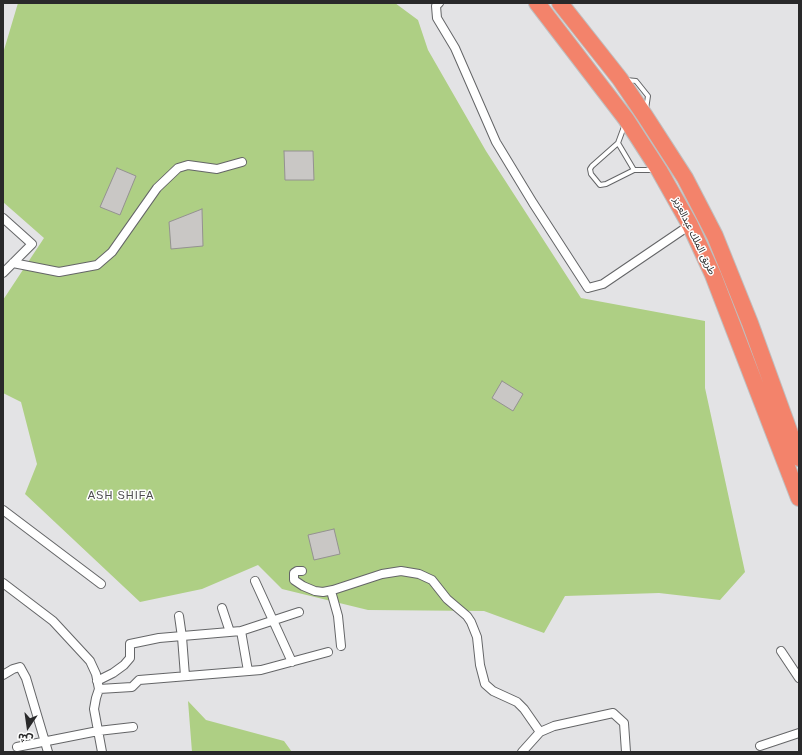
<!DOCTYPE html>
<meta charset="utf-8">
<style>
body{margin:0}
#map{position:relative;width:802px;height:755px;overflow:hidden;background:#e3e3e5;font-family:Helvetica,"Noto Sans Arabic",sans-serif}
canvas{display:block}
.frame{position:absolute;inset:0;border:4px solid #29292a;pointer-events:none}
.north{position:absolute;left:8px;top:707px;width:40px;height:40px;-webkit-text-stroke:3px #fff;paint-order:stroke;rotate:193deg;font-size:11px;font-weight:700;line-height:16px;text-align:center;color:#29292a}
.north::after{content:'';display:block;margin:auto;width:14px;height:18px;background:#29292a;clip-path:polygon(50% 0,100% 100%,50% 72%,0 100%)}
</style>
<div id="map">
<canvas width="802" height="755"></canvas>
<div class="frame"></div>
<div class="north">ش</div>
</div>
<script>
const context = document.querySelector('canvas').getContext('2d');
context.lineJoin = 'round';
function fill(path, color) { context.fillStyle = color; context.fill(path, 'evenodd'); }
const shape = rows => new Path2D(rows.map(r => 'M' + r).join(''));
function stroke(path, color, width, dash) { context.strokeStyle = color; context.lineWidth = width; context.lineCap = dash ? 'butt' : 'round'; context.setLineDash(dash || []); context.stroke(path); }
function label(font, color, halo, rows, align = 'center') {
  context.font = font + ' Helvetica,"Noto Sans Arabic",sans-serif'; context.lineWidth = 3; context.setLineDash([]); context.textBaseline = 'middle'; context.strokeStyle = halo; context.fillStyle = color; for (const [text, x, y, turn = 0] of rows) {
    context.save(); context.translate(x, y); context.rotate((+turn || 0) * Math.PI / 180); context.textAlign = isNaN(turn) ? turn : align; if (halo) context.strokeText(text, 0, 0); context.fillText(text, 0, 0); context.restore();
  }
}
const green = shape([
 [18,3,395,3,418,20,428,50,486,151,581,298,705,321,705,388,745,572,720,600,659,593,565,596,544,633,484,611,368,610,282,589,258,565,202,589,140,602,25,494,37,464,21,402,3,393,3,300,44,238,3,202,3,50,4,50],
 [188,701,206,720,284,741,292,752,192,752]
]);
const building = shape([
 [284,151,313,151,314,180,285,180,284,151],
 [117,168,136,176,120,215,100,207,117,168],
 [202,209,203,246,171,249,169,222,202,209],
 [502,381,523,394,513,411,492,398,502,381],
 [334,529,340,554,314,560,308,535,334,529]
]);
const lane = shape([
 [626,80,636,81,648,96,646,109],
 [625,124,618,143,592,166,590,169,591,174,600,185,606,184,634,170,654,170],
 [618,143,634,170]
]);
const street = shape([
 [439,3,436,6,437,18,455,48,496,142,533,203,588,288,603,284,690,225],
 [3,218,32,244,3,273],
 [13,263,59,272,97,265,112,252,157,188,178,168,188,165,217,169,242,162],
 [3,510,101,584],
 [302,571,297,571,294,573,294,580,303,586,315,591,323,592,333,590,382,574,401,571,419,574,432,580,447,599,467,616,471,622,477,637,480,665,485,684,493,691,517,702,524,709,540,732],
 [255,581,292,662],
 [3,583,53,621,90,661,96,674,99,689,96,698,94,709,102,752],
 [331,591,338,616,341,646],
 [222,608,230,632],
 [179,616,182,637,185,676],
 [241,631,248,671],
 [781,651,799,678],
 [3,675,13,669,20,667,26,678,48,752],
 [97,681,113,673,124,665,130,658,130,644,159,638,241,631,299,612],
 [99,689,132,687,139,680,261,670,328,652],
 [760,746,799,733],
 [17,747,98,731,133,727],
 [522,752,540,732,554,726,613,713,624,723,626,752]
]);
const highway = shape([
 [537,3,626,119,659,170,690,225,713,275,799,498],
 [560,3,620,79,645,116,685,178,715,236,750,323,799,458]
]);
const streetNames = [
 ["طريق الملك عبدالعزيز",694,236,64]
];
const neighbourhoodNames = [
 ["ASH SHIFA",121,496]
];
fill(green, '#aecf84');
fill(building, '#c9c7c5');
stroke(building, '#949290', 1);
stroke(lane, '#646567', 6);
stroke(street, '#646567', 10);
stroke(highway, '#bfbfbf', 18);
stroke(lane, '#fff', 4);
stroke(street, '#fff', 8);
stroke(highway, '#f3836b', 16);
label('10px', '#29292a', '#fff', streetNames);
context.letterSpacing = '1px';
label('11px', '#4d4d4f', '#fff', neighbourhoodNames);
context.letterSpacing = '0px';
</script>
